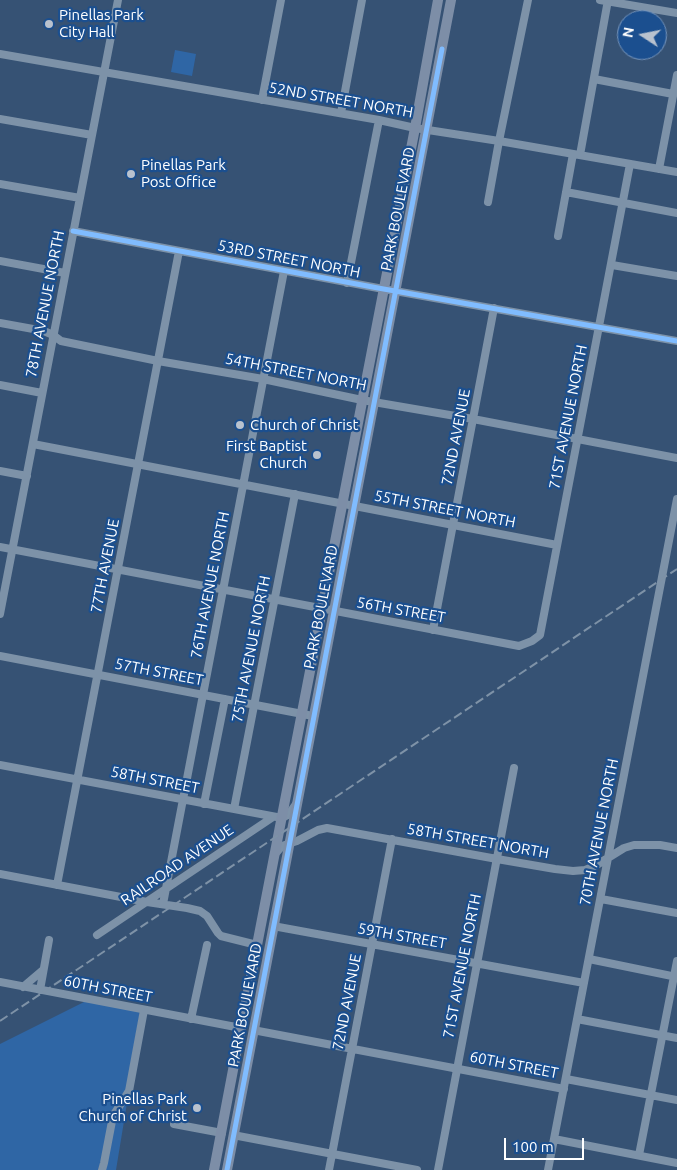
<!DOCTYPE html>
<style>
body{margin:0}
#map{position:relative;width:677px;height:1170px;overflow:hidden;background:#365274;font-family:Ubuntu,sans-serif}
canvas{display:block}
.north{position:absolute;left:617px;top:10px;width:50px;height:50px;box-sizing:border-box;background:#1b4f8f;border:1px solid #7695bc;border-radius:50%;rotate:281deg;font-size:14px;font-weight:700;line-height:20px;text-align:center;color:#fff}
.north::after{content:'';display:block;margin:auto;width:18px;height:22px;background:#b9c2ce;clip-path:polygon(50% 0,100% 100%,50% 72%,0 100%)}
.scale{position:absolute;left:504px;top:1138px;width:80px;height:22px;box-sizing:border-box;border:2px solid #fff;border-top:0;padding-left:6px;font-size:15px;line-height:18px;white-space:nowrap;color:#fff;-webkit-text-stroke:4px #1b4f8f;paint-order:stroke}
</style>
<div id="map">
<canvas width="677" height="1170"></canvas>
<div class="north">N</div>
<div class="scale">100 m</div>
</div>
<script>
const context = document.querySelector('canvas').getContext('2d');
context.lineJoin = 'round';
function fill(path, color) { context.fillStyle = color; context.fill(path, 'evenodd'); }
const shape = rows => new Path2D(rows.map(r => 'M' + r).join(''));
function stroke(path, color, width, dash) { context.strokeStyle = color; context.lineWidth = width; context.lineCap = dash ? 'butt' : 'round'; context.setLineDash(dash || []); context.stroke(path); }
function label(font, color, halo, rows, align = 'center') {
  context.font = font + ' Ubuntu,sans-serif'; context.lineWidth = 4.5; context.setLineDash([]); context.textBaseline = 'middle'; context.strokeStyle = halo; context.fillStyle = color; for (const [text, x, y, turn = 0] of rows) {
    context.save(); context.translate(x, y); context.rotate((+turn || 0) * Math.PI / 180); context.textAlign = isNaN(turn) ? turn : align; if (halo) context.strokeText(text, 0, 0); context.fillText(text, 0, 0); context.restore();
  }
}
const green = shape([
 [175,50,196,54,192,76,171,72],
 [86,1001,140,1012,126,1090,98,1170,0,1170,0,1044],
 [128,1097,116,1170,105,1170,116,1117]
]);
const minor = shape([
 [600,0,677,13],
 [0,54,379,120,415,128,499,141,677,172],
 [594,79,673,94],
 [262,100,281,0],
 [341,113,362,0],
 [0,119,92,135],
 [580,155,608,0],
 [659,169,677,75],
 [0,184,80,198],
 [566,192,677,213],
 [488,202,499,141,528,0],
 [73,231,378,288,677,341],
 [558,236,573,154],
 [0,261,65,273],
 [612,265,677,276],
 [347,283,379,120],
 [0,323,44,331,53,335,61,341,158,361,263,379,362,400,473,419,677,458],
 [0,385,42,393],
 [33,444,557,545],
 [0,471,27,476],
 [0,547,519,646,532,641,540,635,630,164],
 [0,614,118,0],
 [433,630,494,308],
 [0,656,313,716],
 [0,765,282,818,288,815,296,804],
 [204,804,225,699],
 [234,809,295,494],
 [275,854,282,846,297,841,318,830,327,828,497,859,555,869,573,871,585,870,595,866,624,848,634,845,660,845,677,848],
 [0,874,147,902,187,908,200,911,207,916,218,933,221,936,257,945],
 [57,885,179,251],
 [601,899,677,913],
 [163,904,284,271],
 [273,926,584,983],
 [97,935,273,817],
 [589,959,677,977],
 [0,982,241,1028],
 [23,987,43,970],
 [40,990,49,940],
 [191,1019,207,945],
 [577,1019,677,1038],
 [253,1030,564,1089],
 [566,1079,677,1100],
 [174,1124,222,1133],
 [233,1135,417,1170],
 [554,1139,677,1163],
 [639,1155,677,961],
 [102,1170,104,1163,113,1116,129,1091,144,1010],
 [329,1170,392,839],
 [438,1170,514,768],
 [548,1170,677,499]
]);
const major = shape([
 [214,1170,241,1028,415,128,438,0],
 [227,1170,451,0]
]);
const rail = shape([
 [0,1021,677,569]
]);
const cycleway = shape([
 [73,231,378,288,677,341],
 [227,1170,442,49]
]);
const markers = [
 [49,24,5,"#b9c2ce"],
 [131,174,5,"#b9c2ce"],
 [240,425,5,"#b9c2ce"],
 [317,455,5,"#b9c2ce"],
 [197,1108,5,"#b9c2ce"]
];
const poiNames = [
 ["Pinellas Park",59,15],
 ["City Hall",59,32],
 ["Pinellas Park",141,165],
 ["Post Office",141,182],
 ["Church of Christ",250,425],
 ["First Baptist",307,446,"right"],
 ["Church",307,463,"right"],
 ["Pinellas Park",187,1099,"right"],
 ["Church of Christ",187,1116,"right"]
];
const streetNames = [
 ["52ND STREET NORTH",341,100,10],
 ["PARK BOULEVARD",398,209,-79],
 ["53RD STREET NORTH",289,259,11],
 ["78TH AVENUE NORTH",45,304,-79],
 ["54TH STREET NORTH",296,372,11],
 ["71ST AVENUE NORTH",568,417,-79],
 ["72ND AVENUE",456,437,-79],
 ["55TH STREET NORTH",445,509,11],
 ["77TH AVENUE",105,566,-79],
 ["76TH AVENUE NORTH",210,585,-79],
 ["PARK BOULEVARD",321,607,-79],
 ["56TH STREET",401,610,10],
 ["75TH AVENUE NORTH",251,649,-79],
 ["57TH STREET",159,672,11],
 ["58TH STREET",155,780,11],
 ["70TH AVENUE NORTH",599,832,-79],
 ["58TH STREET NORTH",478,841,10],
 ["RAILROAD AVENUE",177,865,-34],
 ["59TH STREET",402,936,10],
 ["71ST AVENUE NORTH",462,966,-79],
 ["60TH STREET",108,989,11],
 ["72ND AVENUE",347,1002,-79],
 ["PARK BOULEVARD",245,1005,-79],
 ["60TH STREET",514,1065,11]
];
fill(green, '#2f66a5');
stroke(minor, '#7d92a8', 8);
stroke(major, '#7d8ea7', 10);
stroke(rail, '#7e92a7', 2, [9, 4]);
stroke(cycleway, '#80bcff', 5);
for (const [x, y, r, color] of markers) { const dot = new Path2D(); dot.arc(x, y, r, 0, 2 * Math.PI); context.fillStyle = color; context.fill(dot); stroke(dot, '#1b4f8f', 2); }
label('15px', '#fff', '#1b4f8f', poiNames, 'left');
label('15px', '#fff', '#1b4f8f', streetNames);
</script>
